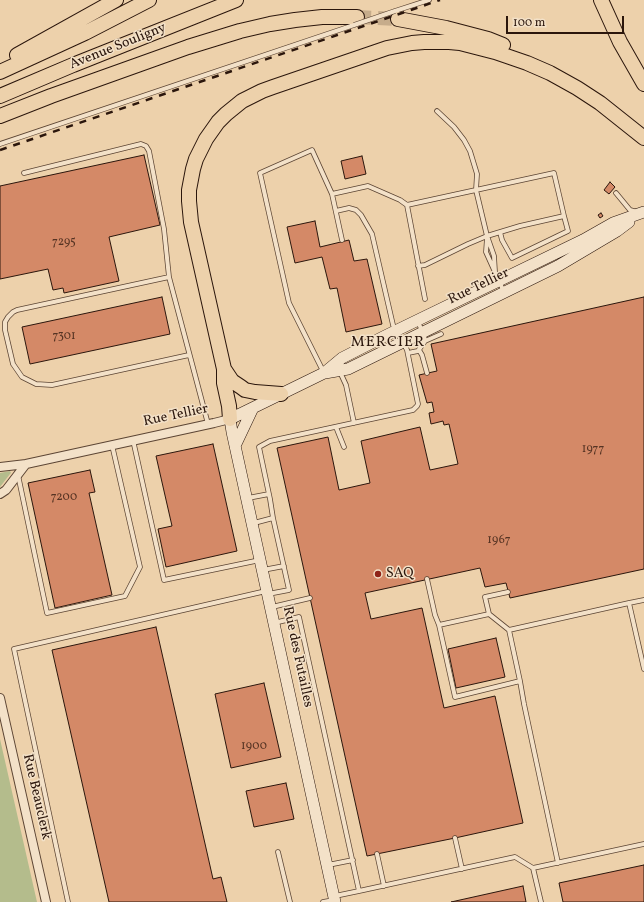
<!DOCTYPE html>
<style>
body{margin:0}
#map{position:relative;width:644px;height:902px;overflow:hidden;background:#edd1ab;font-family:Vollkorn,serif}
canvas{display:block}
.scale{position:absolute;left:506px;top:16px;width:118px;height:18px;box-sizing:border-box;border:2px solid #2b160c;border-top:0;padding-left:5px;font-size:12px;line-height:14px;white-space:nowrap;color:#2b160c;-webkit-text-stroke:3px #f3e1c8;paint-order:stroke}
</style>
<div id="map">
<canvas width="644" height="902"></canvas>
<div class="scale">100 m</div>
</div>
<script>
const context = document.querySelector('canvas').getContext('2d');
context.lineJoin = 'round';
function fill(path, color) { context.fillStyle = color; context.fill(path, 'evenodd'); }
const shape = rows => new Path2D(rows.map(r => 'M' + r).join(''));
function stroke(path, color, width, dash) { context.strokeStyle = color; context.lineWidth = width; context.lineCap = dash ? 'butt' : 'round'; context.setLineDash(dash || []); context.stroke(path); }
function label(font, color, halo, rows, align = 'center') {
  context.font = font + ' Vollkorn,serif'; context.lineWidth = 3; context.setLineDash([]); context.textBaseline = 'middle'; context.strokeStyle = halo; context.fillStyle = color; for (const [text, x, y, turn = 0] of rows) {
    context.save(); context.translate(x, y); context.rotate((+turn || 0) * Math.PI / 180); context.textAlign = isNaN(turn) ? turn : align; if (halo) context.strokeText(text, 0, 0); context.fillText(text, 0, 0); context.restore();
  }
}
const green = shape([
 [10,471,11,473,10,474,0,487,0,473],
 [0,739,37,902,0,902]
]);
const building = shape([
 [144,155,160,225,109,237,119,281,64,293,63,288,53,290,48,269,0,279,0,186,144,155],
 [362,156,366,174,345,179,341,161,362,156],
 [610,182,615,187,609,194,604,190,610,182],
 [601,213,603,216,600,218,598,215,601,213],
 [315,221,320,247,349,240,354,261,367,259,382,324,346,332,337,288,330,289,322,257,295,263,287,227,315,221],
 [162,297,170,334,30,364,22,327,162,297],
 [644,297,644,569,510,598,506,583,485,587,480,568,365,593,371,619,422,608,444,708,495,696,523,823,455,838,367,856,277,448,328,437,339,490,370,483,361,441,420,427,430,470,458,464,449,424,444,425,443,421,431,424,429,413,434,412,432,402,427,403,419,375,437,371,431,344,644,297],
 [213,444,237,551,166,567,158,529,172,526,156,456,213,444],
 [90,470,95,492,89,493,112,595,55,608,28,483,90,470],
 [156,627,213,879,221,877,227,902,109,902,52,650,156,627],
 [496,638,505,677,456,688,448,649,496,638],
 [264,683,281,757,231,768,215,694,264,683],
 [286,783,294,819,254,827,246,791,286,783],
 [644,865,644,902,563,902,559,883,644,865],
 [523,886,526,902,451,902,523,886]
]);
const highwayTunnel = shape([
 [357,17,398,19]
]);
const lane = shape([
 [395,11,429,0],
 [437,111,454,127,464,140,470,151,477,174,476,190,487,236,494,256,495,272],
 [0,144,354,25],
 [24,173,141,144,146,146,149,151,164,229,169,277,17,310,13,312,8,317,5,322,5,330,13,364,22,377,36,384,52,385,189,355],
 [616,193,630,210,637,212],
 [332,194,368,186,400,200,407,205],
 [500,232,502,240,512,258,568,231,564,216],
 [487,238,486,252,504,292],
 [418,266,425,265,468,244,487,236,520,226,564,216,554,173,407,205,425,299],
 [169,277,208,424],
 [425,341,441,334],
 [419,350,422,355,427,373],
 [408,353,418,351,425,341,424,335,418,322],
 [340,372,346,385,354,423],
 [324,373,289,303,260,173,312,150,332,194,342,240],
 [336,427,344,447],
 [133,440,164,580,260,560],
 [18,475,47,613,125,596,140,567,112,445],
 [248,498,269,494],
 [273,518,270,499,259,447,270,441,413,410,417,406,418,404,407,350,404,344,396,331,393,325,372,234,361,215,356,210,349,208,336,211],
 [254,523,273,518,289,590,268,594],
 [263,570,284,566],
 [427,579,435,615,439,625],
 [629,603,644,600],
 [272,607,310,598],
 [489,614,485,597,508,592],
 [274,623,299,617,359,891,335,896],
 [509,630,629,603,644,669],
 [520,681,455,697,439,625,489,614,509,630,520,681,524,704,558,863],
 [455,838,462,869],
 [278,852,290,902],
 [377,854,384,886],
 [328,865,353,860],
 [359,891,515,857,533,868],
 [68,902,14,649,266,591],
 [323,902,334,900],
 [541,902,533,868,644,844]
]);
const street = shape([
 [26,464,214,423,230,419],
 [0,467,26,464,6,490,0,494],
 [0,698,46,902]
]);
const secondary = shape([
 [325,373,348,369,558,266,617,231,629,222],
 [235,446,253,408],
 [335,902,232,432,230,419,324,373,342,358,385,336,583,240,613,223,644,212]
]);
const highway = shape([
 [601,0,620,42,644,84],
 [398,19,446,28,488,39,503,45],
 [17,55,116,0],
 [0,72,85,33,149,0],
 [0,96,73,65,236,0],
 [0,116,51,96,188,47,240,31,270,24,295,20,322,17,357,17],
 [224,369,232,381,241,387,245,390,255,392,281,394],
 [230,419,229,406,224,383,224,369,191,222,189,201,189,190,193,169,196,159,206,139,218,122,226,114,242,101,262,91,273,87,387,48,412,43,424,42,449,42,460,43,495,52,527,63,550,73,577,88,600,103,644,138]
]);
const rail = shape([
 [0,150,440,0]
]);
const laneBridge = shape([
 [354,25,395,11]
]);
const markers = [
 [378,574,4,"#8f2418"]
];
const numberNames = [
 ["7295",64,243],
 ["7301",64,337],
 ["1977",593,450],
 ["7200",64,498],
 ["1967",499,541],
 ["1900",254,747]
];
const streetNames = [
 ["Avenue Souligny",118,47,-22],
 ["Rue Tellier",479,287,-26],
 ["Rue Tellier",176,416,-12],
 ["Rue des Futailles",297,657,78],
 ["Rue Beauclerk",36,797,77]
];
const poiNames = [
 ["SAQ",386,574]
];
const neighbourhoodNames = [
 ["MERCIER",388,343]
];
fill(green, '#b4bc8c');
fill(building, '#d48967');
stroke(building, '#2b160c', 1);
stroke(highwayTunnel, '#c6ac8b', 14, [14, 7]);
stroke(lane, '#5c4534', 5.5);
stroke(street, '#5c4534', 10);
stroke(secondary, '#2b160c', 12);
stroke(highway, '#2b160c', 16);
stroke(lane, '#f3e1c8', 4);
stroke(street, '#f3e1c8', 8);
stroke(secondary, '#f3e1c8', 11);
stroke(highway, '#edd1ab', 14);
stroke(rail, '#2b160c', 2.5, [7, 7]);
stroke(laneBridge, '#5c4534', 5.5, []);
stroke(laneBridge, '#f3e1c8', 4);
for (const [x, y, r, color] of markers) { const dot = new Path2D(); dot.arc(x, y, r, 0, 2 * Math.PI); context.fillStyle = color; context.fill(dot); stroke(dot, '#f3e1c8', 1.5); }
label('12px', '#553323', null, numberNames);
label('14px', '#2b160c', '#f3e1c8', streetNames);
label('14px', '#2b160c', '#f3e1c8', poiNames, 'left');
context.letterSpacing = '1px';
label('15px', '#2b160c', '#f3e1c8', neighbourhoodNames);
context.letterSpacing = '0px';
</script>
